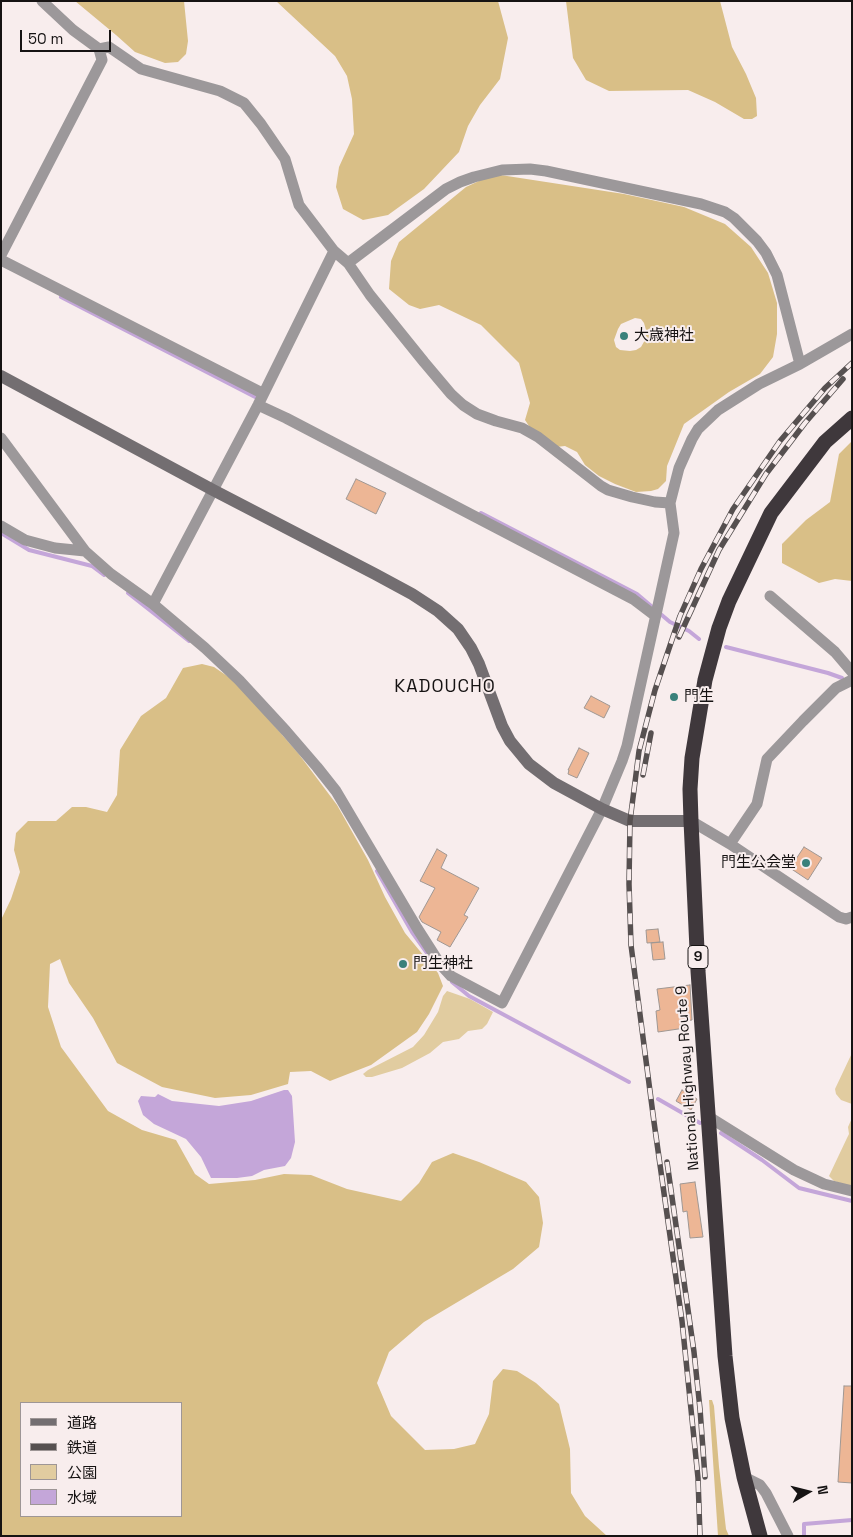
<!DOCTYPE html>
<meta charset="utf-8">
<style>
body{margin:0}
#map{position:relative;width:853px;height:1537px;overflow:hidden;background:#f8eded;font-family:"Space Grotesk","Noto Sans JP",sans-serif}
canvas{display:block}
.frame{position:absolute;inset:0;border:2px solid #161313;pointer-events:none}
.legend{position:absolute;left:20px;top:1402px;width:162px;height:115px;box-sizing:border-box;background:#f8eded;border:1px solid #9e9696;margin:0;padding:6px 9px;list-style:none;font-size:15px;color:#161313}
.legend li{display:flex;align-items:center;gap:10px;height:25px}
.legend b{width:25px;border:1px solid #9e9696}
.north{position:absolute;left:783px;top:1467px;width:50px;height:50px;-webkit-text-stroke:4px #f8eded;paint-order:stroke;rotate:82deg;font-size:14px;font-weight:700;line-height:20px;text-align:center;color:#161313}
.north::after{content:'';display:block;margin:auto;width:18px;height:22px;background:#161313;clip-path:polygon(50% 0,100% 100%,50% 72%,0 100%)}
.scale{position:absolute;left:20px;top:30px;width:91px;height:22px;box-sizing:border-box;border:2px solid #161313;border-top:0;padding-left:6px;font-size:15px;line-height:18px;white-space:nowrap;color:#161313;-webkit-text-stroke:4px #f8eded;paint-order:stroke}
</style>
<div id="map">
<canvas width="853" height="1537"></canvas>
<div class="frame"></div>
<ul class="legend">
<li><b style="height:6px;background:#736e71"></b>道路</li>
<li><b style="height:6px;background:#565050"></b>鉄道</li>
<li><b style="height:14px;background:#e1cca0"></b>公園</li>
<li><b style="height:14px;background:#c4a6d9"></b>水域</li>
</ul>
<div class="north">N</div>
<div class="scale">50 m</div>
</div>
<script>
const context = document.querySelector('canvas').getContext('2d');
context.lineJoin = 'round';
function fill(path, color) { context.fillStyle = color; context.fill(path, 'evenodd'); }
const shape = rows => new Path2D(rows.map(r => 'M' + r).join(''));
function stroke(path, color, width, dash) { context.strokeStyle = color; context.lineWidth = width; context.lineCap = dash ? 'butt' : 'round'; context.setLineDash(dash || []); context.stroke(path); }
function label(font, color, halo, rows, align = 'center') {
  context.font = font + ' "Space Grotesk","Noto Sans JP",sans-serif'; context.lineWidth = 4; context.setLineDash([]); context.textBaseline = 'middle'; context.strokeStyle = halo; context.fillStyle = color; for (const [text, x, y, turn = 0] of rows) {
    context.save(); context.translate(x, y); context.rotate((+turn || 0) * Math.PI / 180); context.textAlign = isNaN(turn) ? turn : align; if (halo) context.strokeText(text, 0, 0); context.fillText(text, 0, 0); context.restore();
  }
}
const green = shape([
 [447,991,470,999,493,1012,487,1024,482,1029,468,1031,459,1039,443,1042,430,1053,402,1068,372,1077,366,1077,363,1074,368,1070,413,1047,424,1035,438,1012,443,996],
 [852,1053,852,1104,841,1100,836,1094,835,1089],
 [852,1118,852,1187,834,1181,829,1176,847,1138,849,1134,848,1127]
]);
const forest = shape([
 [75,1,184,1,188,41,186,54,178,62,165,63,135,52,116,35],
 [276,1,498,1,508,38,500,79,480,105,468,126,459,152,424,189,388,215,363,220,343,209,336,187,339,167,354,134,352,99,347,76,335,56],
 [566,1,720,1,732,47,746,74,756,98,757,116,752,119,744,119,715,102,688,90,609,91,586,80,573,58],
 [494,174,624,194,684,207,725,224,751,247,768,273,777,303,777,334,773,357,760,374,729,392,684,424,667,466,666,481,658,489,651,491,636,492,615,484,599,476,585,465,577,452,565,446,556,447,533,432,525,420,530,403,519,363,481,325,439,305,420,309,409,305,389,289,391,261,399,242,466,187],
 [635,318,641,319,644,323,646,330,645,340,641,347,636,350,630,351,620,350,616,347,614,340,618,329,621,324],
 [852,441,852,581,835,579,819,583,782,563,782,544,806,520,830,502,839,454],
 [202,664,214,667,236,682,298,753,337,805,368,860,385,897,405,933,438,973,443,986,429,1014,417,1032,371,1065,330,1081,311,1071,290,1072,288,1084,251,1095,215,1098,162,1087,117,1063,93,1018,69,983,60,959,50,964,48,1007,61,1047,108,1111,142,1130,176,1140,195,1174,209,1184,255,1180,284,1174,311,1175,347,1189,401,1201,419,1183,432,1162,453,1153,479,1162,526,1182,539,1197,543,1223,539,1247,513,1269,424,1322,389,1352,377,1383,391,1416,425,1450,454,1449,475,1444,489,1414,493,1381,503,1369,517,1371,536,1383,559,1404,570,1449,571,1493,585,1516,607,1536,1,1536,1,920,11,899,20,872,14,850,16,833,28,821,56,821,72,807,86,807,107,812,117,795,120,750,141,716,166,698,183,668],
 [21,1403,181,1403,181,1516,21,1516],
 [709,1400,712,1400,714,1406,719,1467,726,1529,729,1536,718,1536]
]);
const water = shape([
 [284,1090,288,1090,292,1096,295,1142,291,1158,285,1166,264,1170,252,1176,237,1178,211,1178,201,1157,186,1139,154,1124,143,1115,138,1101,141,1096,155,1097,158,1094,172,1101,219,1106,251,1101]
]);
const stream = shape([
 [61,297,259,399],
 [481,513,637,594,670,622,689,631,699,639],
 [1,533,29,550,92,566,104,575],
 [128,593,189,641],
 [726,647,828,673,842,678],
 [377,871,412,932,432,960],
 [452,982,469,996,629,1082],
 [658,1099,700,1123],
 [721,1133,762,1160,799,1188,852,1201],
 [804,1536,804,1524,852,1520]
]);
const building = shape([
 [356,479,386,493,376,514,346,499,356,479],
 [591,696,610,706,604,718,584,708,591,696],
 [579,748,589,753,577,778,568,774,569,770,568,770,579,748],
 [804,847,822,858,808,880,790,868,804,847],
 [437,849,447,855,441,868,479,888,464,915,468,917,450,947,437,940,441,932,422,922,419,917,435,888,420,881,437,849],
 [658,929,660,942,647,943,646,930,658,929],
 [663,942,665,959,653,960,651,943,663,942],
 [690,985,692,1020,684,1021,685,1028,658,1032,656,1011,660,1010,657,989,690,985],
 [682,1090,697,1099,691,1110,676,1101,682,1090],
 [695,1182,703,1237,690,1238,687,1211,683,1212,680,1184,695,1182],
 [844,1386,852,1386,852,1483,838,1482,844,1386]
]);
const street = shape([
 [99,49,109,47,141,69,220,91,244,103,261,124,285,159,299,205,334,251,348,263,370,295,424,362,451,394,463,405,477,414,496,421,522,428,538,437,601,486,608,490,632,497,655,502,670,503],
 [1,255,102,60,99,49,73,30,42,1],
 [1,260,262,393],
 [348,263,446,189,460,182,474,177,502,170,530,169,546,171,701,204,725,212,734,218,757,241,766,253,777,275,800,364],
 [258,405,286,418,633,599,654,615],
 [1,438,85,551,111,574,153,604,205,648,239,680,286,731,317,767,336,791,417,928,440,964,451,976,502,1003,602,809,622,761,627,746,674,533,670,503,679,468,692,439,698,429,718,410,759,384,800,364,852,334],
 [1,526,25,540,55,548,85,551],
 [770,596,835,652,852,672],
 [153,604,258,405,334,251],
 [691,821,730,844,839,917,846,919,852,917],
 [730,844,757,804,767,759,803,721,836,688,852,680],
 [709,1117,794,1170,824,1184,852,1191],
 [744,1477,760,1485,766,1493,788,1536]
]);
const secondary = shape([
 [1,376,213,490,375,574,412,594,438,611,458,629,471,648,479,664,502,726,510,741,529,764,554,783,602,809,630,821,691,821]
]);
const highway = shape([
 [760,1536,744,1477,732,1418,725,1356,698,971,691,821,690,789,692,758,705,680,719,628,729,601,771,513,825,442,852,418]
]);
const rail = shape([
 [679,637,719,550,766,474,805,423,843,379],
 [643,775,651,733],
 [667,1162,694,1352,700,1409,705,1477],
 [700,1536,698,1478,682,1321,654,1122,631,945,629,884,630,821,639,751,655,690,680,616,701,569,733,509,780,441,825,388,852,363]
]);
const markers = [
 [624,336,5,"#3a817b"],
 [674,697,5,"#3a817b"],
 [806,863,5,"#3a817b"],
 [403,964,5,"#3a817b"]
];
const shields = [
 [698,957,20]
];
const shieldNames = [
 ["9",698,957]
];
const poiNames = [
 ["大歳神社",634,336],
 ["門生",684,697],
 ["門生公会堂",796,863,"right"],
 ["門生神社",413,964]
];
const streetNames = [
 ["National Highway Route 9",688,1078,-94]
];
const quarterNames = [
 ["KADOUCHO",445,687]
];
fill(green, '#e1cca0');
fill(forest, '#d9bf87');
fill(water, '#c4a6d9');
stroke(stream, '#c4a6d9', 4);
fill(building, '#edb695');
stroke(building, '#9f9793', 1);
stroke(street, '#9c989a', 11);
stroke(secondary, '#736e71', 12);
stroke(highway, '#3f383c', 15);
stroke(rail, '#565050', 5.5);
stroke(rail, '#f8eded', 4, [11]);
for (const [x, y, r, color] of markers) { const dot = new Path2D(); dot.arc(x, y, r, 0, 2 * Math.PI); context.fillStyle = color; context.fill(dot); stroke(dot, '#f8eded', 2); }
for (const [x, y, w] of shields) { const box = new Path2D(); box.roundRect(x - w / 2, y - 11.5, w, 23, 4); context.fillStyle = '#f8eded'; context.fill(box); stroke(box, '#161313', 1); }
label('bold 14px', '#161313', null, shieldNames);
label('15px', '#161313', '#f8eded', poiNames, 'left');
label('15px', '#161313', '#f8eded', streetNames);
context.letterSpacing = '1px';
label('18px', '#161313', '#f8eded', quarterNames);
context.letterSpacing = '0px';
</script>
